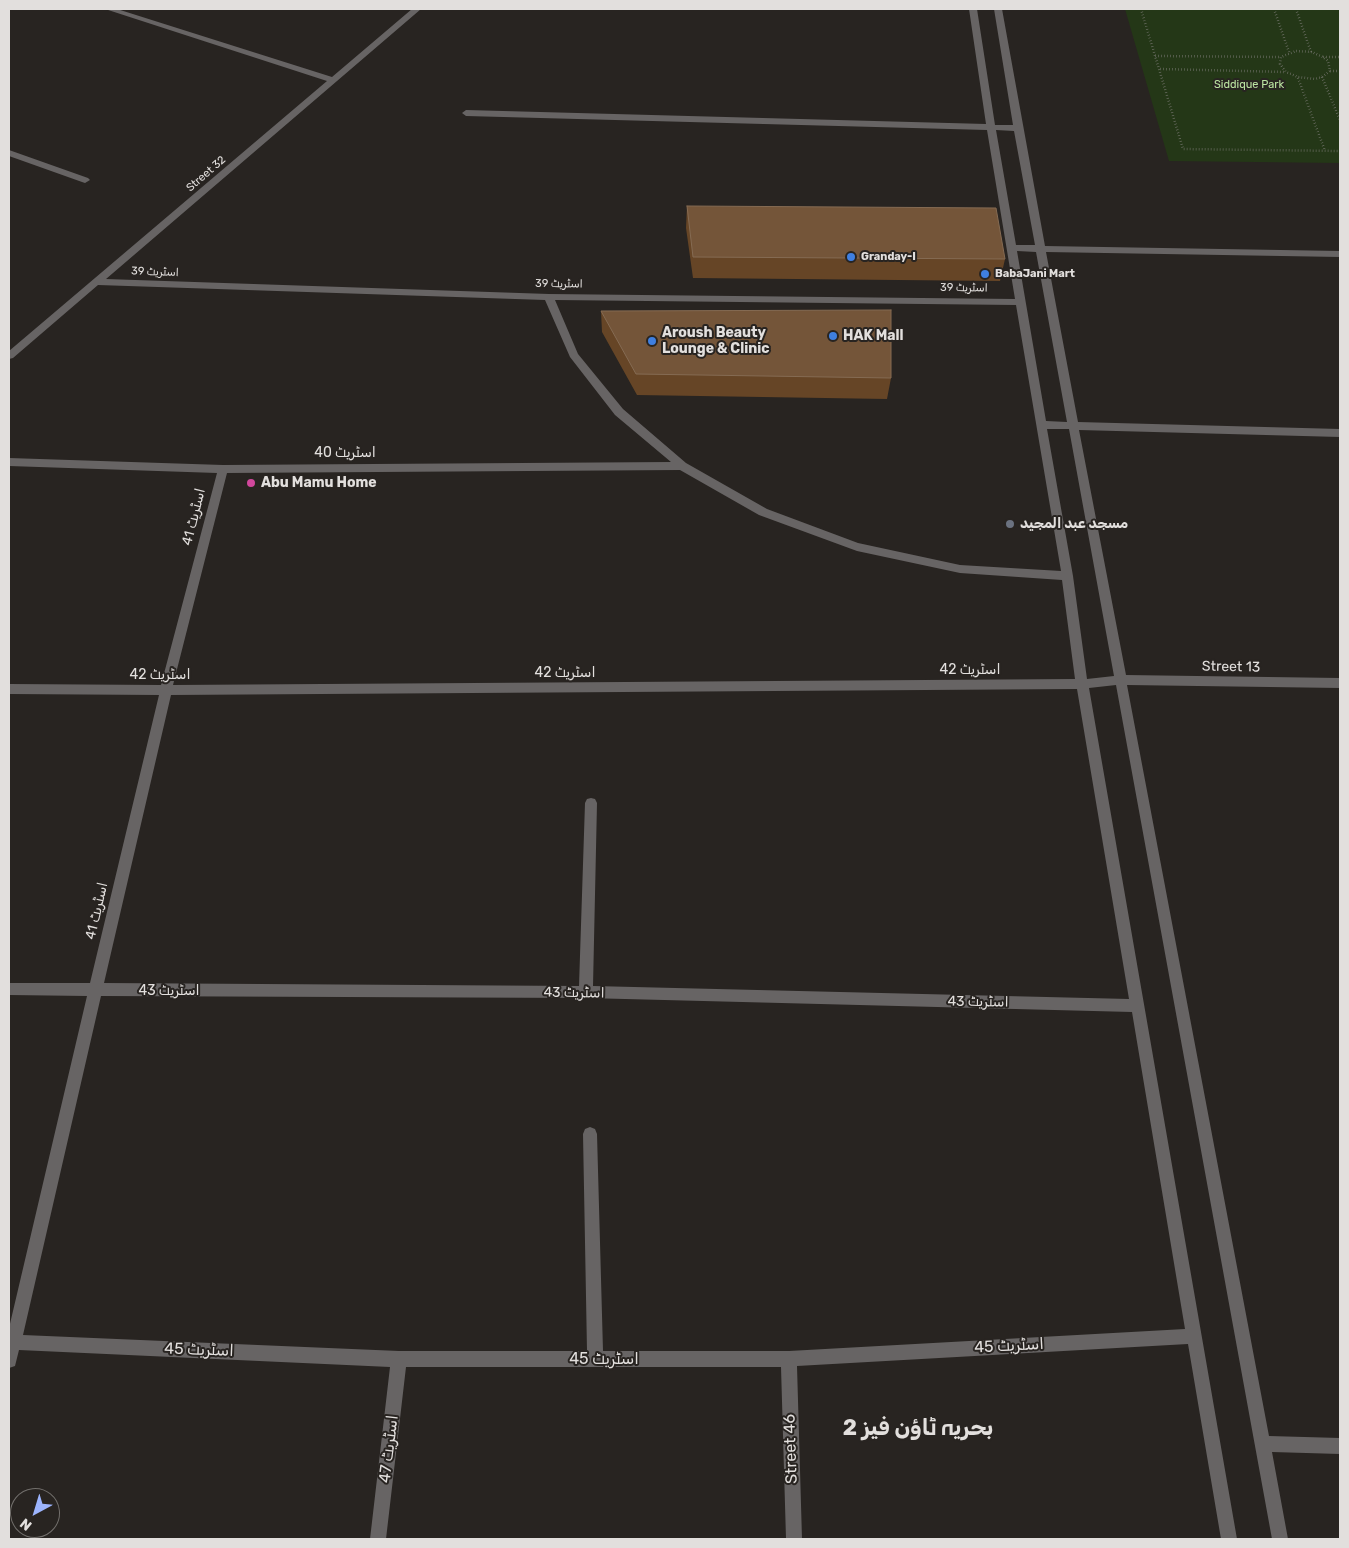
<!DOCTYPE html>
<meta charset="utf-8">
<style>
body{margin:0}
#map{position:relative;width:1349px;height:1548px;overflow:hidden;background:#282421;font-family:Rubik,sans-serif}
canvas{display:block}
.frame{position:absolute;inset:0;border:10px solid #e2dfdd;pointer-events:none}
.north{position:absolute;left:10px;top:1488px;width:50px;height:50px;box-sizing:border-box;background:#282421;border:1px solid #726f6c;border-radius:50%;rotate:219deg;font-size:14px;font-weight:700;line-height:20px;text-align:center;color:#e2dfdd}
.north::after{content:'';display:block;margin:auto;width:18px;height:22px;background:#9cb4fd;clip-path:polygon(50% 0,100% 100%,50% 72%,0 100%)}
</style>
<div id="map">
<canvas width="1349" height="1548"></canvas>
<div class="frame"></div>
<div class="north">N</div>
</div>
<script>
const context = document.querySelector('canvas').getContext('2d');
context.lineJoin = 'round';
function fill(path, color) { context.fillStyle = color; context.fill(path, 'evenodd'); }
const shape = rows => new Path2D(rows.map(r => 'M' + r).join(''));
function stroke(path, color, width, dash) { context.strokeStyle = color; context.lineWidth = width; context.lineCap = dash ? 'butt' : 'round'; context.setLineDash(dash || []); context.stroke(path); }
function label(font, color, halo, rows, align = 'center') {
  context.font = font + ' Rubik,Cairo,sans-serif'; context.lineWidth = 4; context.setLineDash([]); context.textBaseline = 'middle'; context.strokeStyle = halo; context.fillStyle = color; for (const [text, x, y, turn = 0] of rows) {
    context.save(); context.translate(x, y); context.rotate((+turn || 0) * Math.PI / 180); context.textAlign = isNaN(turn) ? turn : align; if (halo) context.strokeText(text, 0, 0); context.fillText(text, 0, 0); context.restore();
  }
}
const green = shape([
 [1125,9,1340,9,1340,163,1169,161]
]);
const path = shape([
 [1141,9,1183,149,1340,151],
 [1274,9,1289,52],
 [1296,9,1311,52],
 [1296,51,1312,52,1323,57,1328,61,1330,71,1322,77,1315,79,1298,77,1286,72,1280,64,1281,57,1296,51],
 [1155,56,1281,57],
 [1323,57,1340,57],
 [1160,69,1285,72],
 [1330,71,1340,71],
 [1322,77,1340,120],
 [1298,78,1325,151]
]);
const minor = shape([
 [105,9,117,9,332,77,412,9,421,9,106,279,549,294,1015,299,987,130,466,116,462,113,466,110,986,124,969,9,977,9,995,125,1013,125,994,9,1002,9,1045,246,1340,251,1340,257,1046,252,1078,422,1340,429,1340,437,1079,430,1126,675,1340,678,1340,688,1127,685,1269,1436,1340,1438,1340,1454,1272,1452,1288,1539,1272,1539,1116,685,1089,688,1237,1539,1221,1539,1188,1344,797,1366,802,1539,786,1539,781,1367,406,1367,386,1539,370,1539,390,1367,19,1350,15,1366,9,1368,9,1328,87,996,9,995,9,983,90,983,159,695,9,694,9,684,161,685,217,473,9,466,9,458,223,465,671,462,615,415,570,357,545,300,98,285,13,358,9,359,9,351,327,81,105,9],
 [996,130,1014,131,1035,245,1016,245,996,130],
 [1017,251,1036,252,1067,422,1046,421,1017,251],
 [555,300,1016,305,1061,571,960,565,858,543,767,509,686,463,623,409,578,354,555,300],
 [1047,429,1069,429,1114,676,1087,679,1073,576,1047,429],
 [680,470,759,515,857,551,960,573,1062,580,1075,679,173,685,227,473,680,470],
 [1077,689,1129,999,593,986,597,803,595,799,591,798,587,799,585,803,579,986,104,983,171,695,1077,689],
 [101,996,586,998,1132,1012,1185,1329,789,1351,603,1351,597,1134,595,1129,590,1127,585,1129,583,1134,587,1351,399,1351,23,1335,101,996],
 [9,150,88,178,90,180,85,183,82,182,9,156,9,150]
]);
const wall = shape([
 [687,206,1005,259,1000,281,693,278,686,228],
 [601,311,891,378,887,399,637,395,602,332]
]);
const building = shape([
 [687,206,996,208,1005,259,693,257,687,206],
 [891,310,891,378,636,374,601,311,891,310]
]);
const markers = [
 [851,257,5,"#3f7fe0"],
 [985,274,5,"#3f7fe0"],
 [833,336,5,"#3f7fe0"],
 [652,341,5,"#3f7fe0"],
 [251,483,5,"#d1479c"],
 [1010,524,5,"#6b7280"]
];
const farParknames = [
 ["Siddique Park",1249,85]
];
const farStreetnames = [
 ["Street 32",206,174,-41],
 ["اسٹریٹ 39",155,272,2],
 ["اسٹریٹ 39",559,284,1],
 ["اسٹریٹ 39",964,288,1]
];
const farPoinames = [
 ["Granday-I",861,257],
 ["BabaJani Mart",995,274]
];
const poiNames = [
 ["Aroush Beauty",662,333],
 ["Lounge & Clinic",662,349],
 ["HAK Mall",843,336],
 ["Abu Mamu Home",261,483],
 ["مسجد عبد المجید",1020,524]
];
const streetNames = [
 ["اسٹریٹ 40",345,453],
 ["اسٹریٹ 41",194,517,-76],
 ["Street 13",1231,667,1],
 ["اسٹریٹ 42",970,670],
 ["اسٹریٹ 42",565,673],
 ["اسٹریٹ 42",160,675],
 ["اسٹریٹ 41",97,911,-77],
 ["اسٹریٹ 43",169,991],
 ["اسٹریٹ 43",574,993,1],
 ["اسٹریٹ 43",978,1002,1]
];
const nearStreetnames = [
 ["اسٹریٹ 45",1009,1346,-3],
 ["اسٹریٹ 45",199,1350,2],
 ["اسٹریٹ 45",604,1359],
 ["اسٹریٹ 47",389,1449,-83],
 ["Street 46",791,1449,-92]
];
const nearDistrictnames = [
 ["بحریہ ٹاؤن فیز 2",918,1429]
];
fill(green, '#243717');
stroke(path, '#85827f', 2.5, [0.5, 2.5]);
fill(minor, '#676464');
fill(wall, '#664526');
fill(building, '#745539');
stroke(building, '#856b53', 1);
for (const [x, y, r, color] of markers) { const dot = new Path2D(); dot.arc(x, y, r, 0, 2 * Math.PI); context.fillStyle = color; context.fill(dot); stroke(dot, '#282421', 2); }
label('11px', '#bbe4a1', '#282421', farParknames);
label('11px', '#e2dfdd', '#282421', farStreetnames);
label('bold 11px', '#e2dfdd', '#282421', farPoinames, 'left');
label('bold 14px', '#e2dfdd', '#282421', poiNames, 'left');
label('14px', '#e2dfdd', '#282421', streetNames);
label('16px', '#e2dfdd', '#282421', nearStreetnames);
label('bold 22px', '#e2dfdd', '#282421', nearDistrictnames);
</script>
